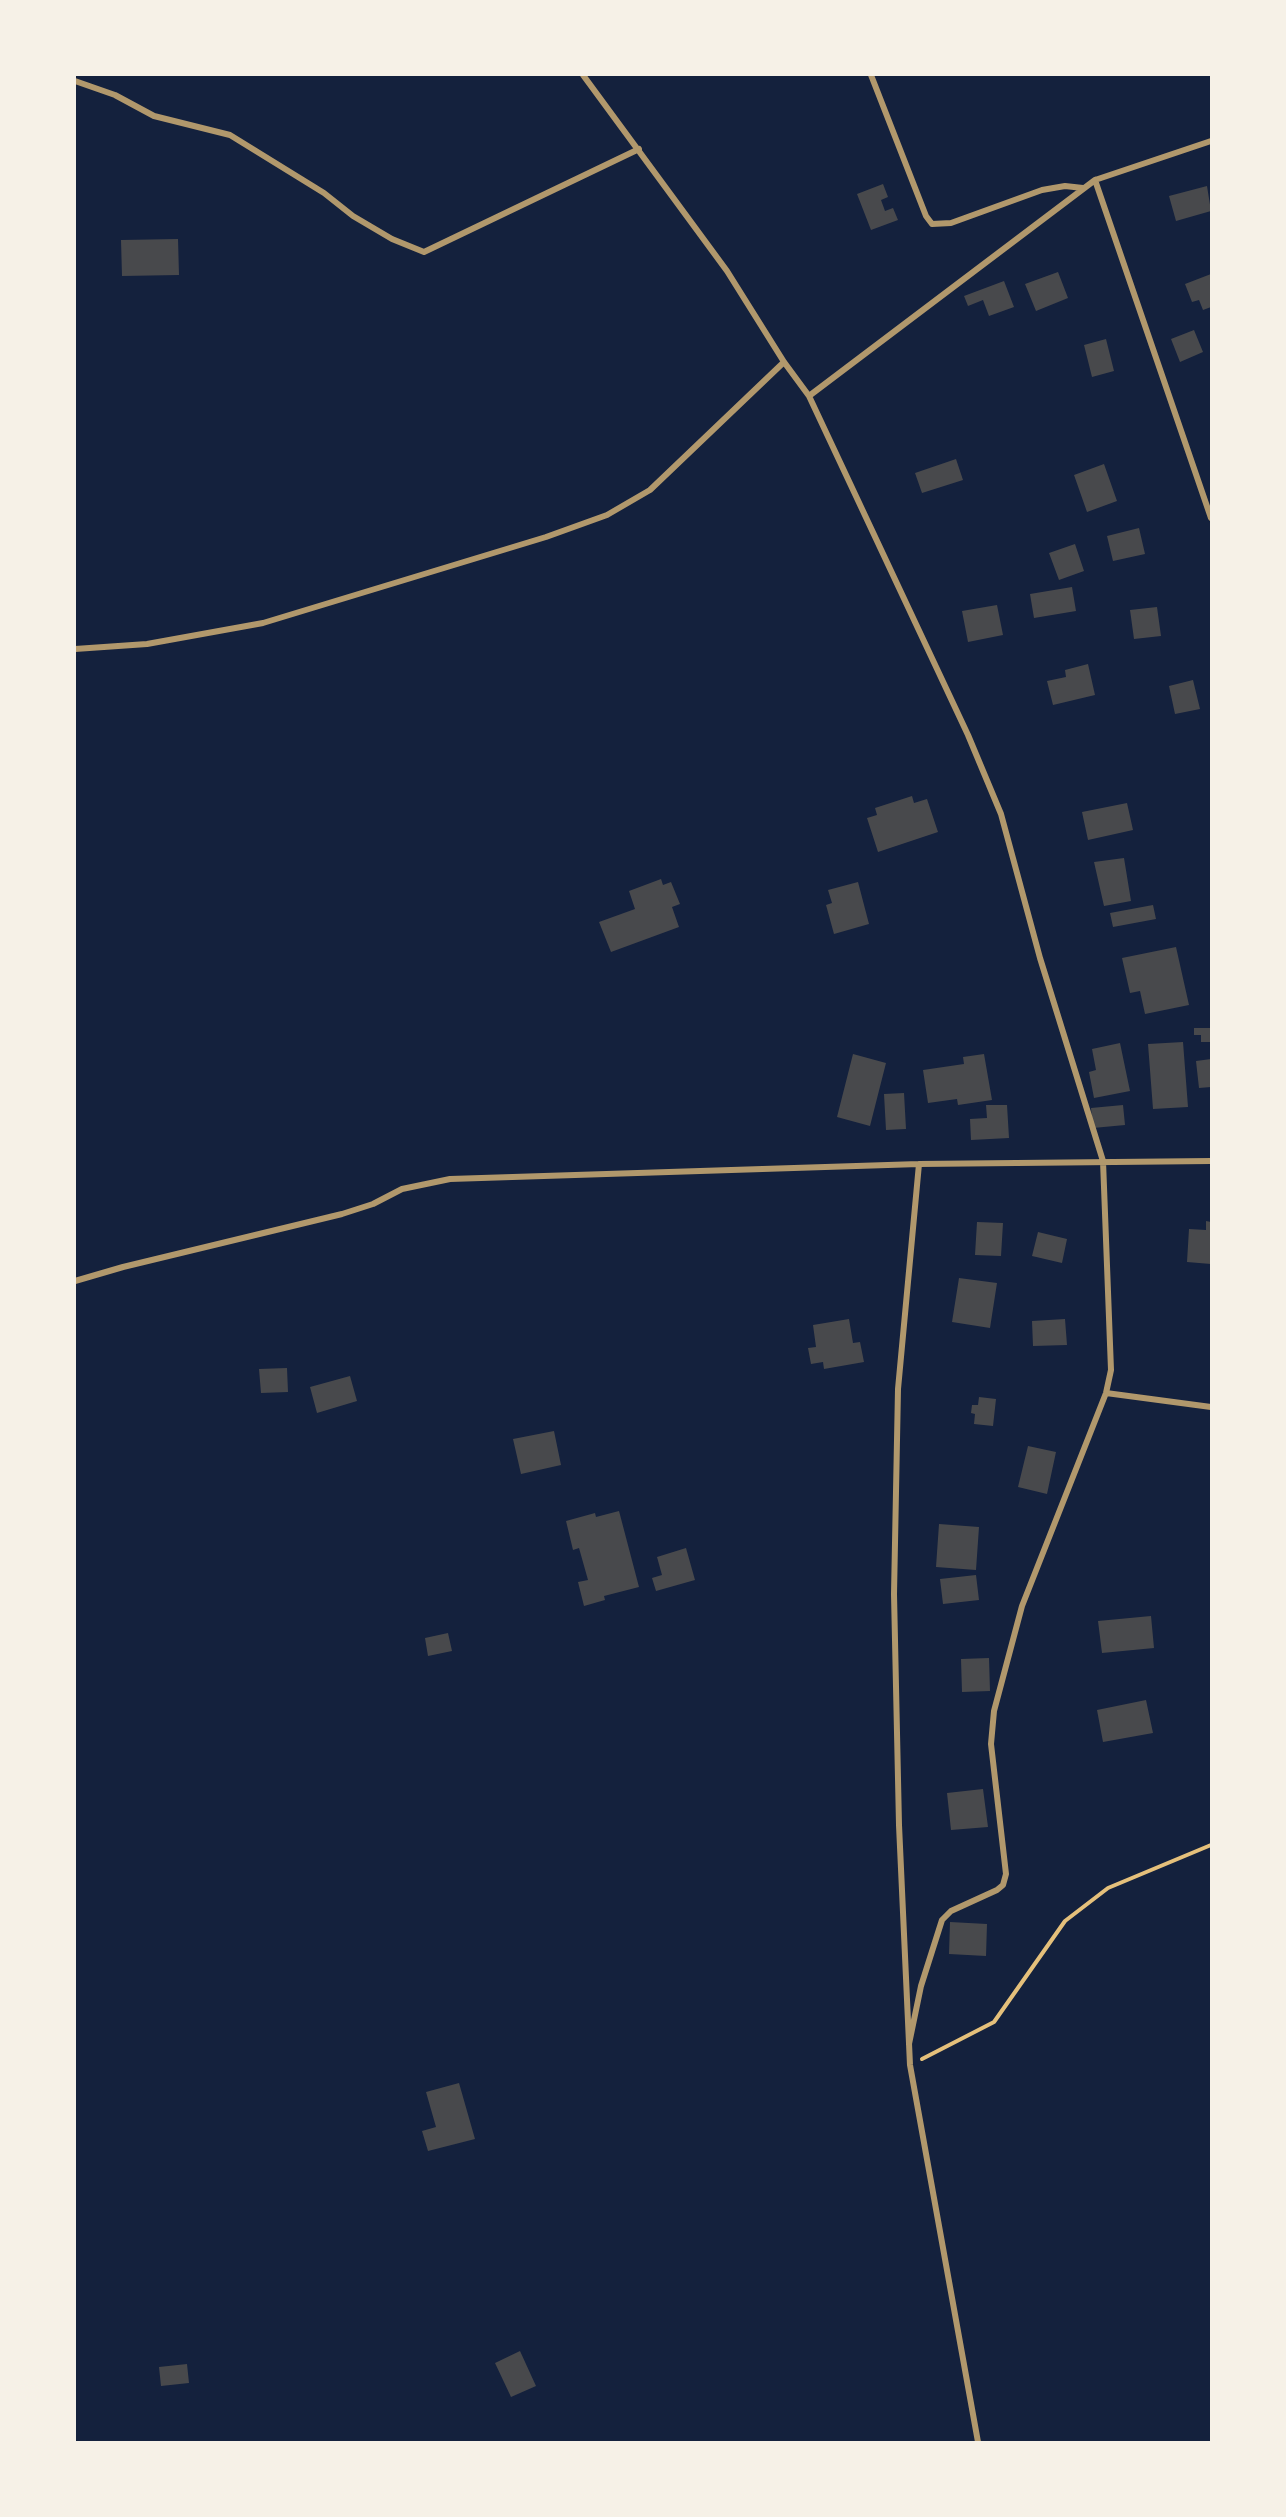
<!DOCTYPE html>
<style>
body{margin:0}
#map{position:relative;width:1286px;height:2517px;overflow:hidden;background:#14213d;font-family:Cabin,sans-serif}
canvas{display:block}
.frame{position:absolute;inset:0;border:76px solid #f6f1e7;pointer-events:none}
</style>
<div id="map">
<canvas width="1286" height="2517"></canvas>
<div class="frame"></div>
</div>
<script>
const context = document.querySelector('canvas').getContext('2d');
context.lineJoin = 'round';
function fill(path, color) { context.fillStyle = color; context.fill(path, 'evenodd'); }
const shape = rows => new Path2D(rows.map(r => 'M' + r).join(''));
function stroke(path, color, width, dash) { context.strokeStyle = color; context.lineWidth = width; context.lineCap = dash ? 'butt' : 'round'; context.setLineDash(dash || []); context.stroke(path); }
const building = shape([
 [883,184,888,197,881,200,885,211,893,208,898,220,871,230,857,194],
 [1207,186,1211,211,1176,221,1169,196],
 [178,239,179,275,122,276,121,240],
 [1058,272,1068,298,1036,311,1025,284],
 [1211,274,1211,307,1203,310,1199,300,1192,302,1185,284],
 [1004,281,1014,307,989,316,983,300,968,306,964,296],
 [1194,330,1203,352,1180,362,1171,339],
 [1106,339,1114,371,1092,377,1084,345],
 [956,459,963,480,922,493,915,473],
 [1104,464,1117,501,1087,512,1074,475],
 [1139,528,1145,554,1113,561,1107,536],
 [1075,544,1084,571,1059,580,1049,553],
 [1072,587,1076,611,1034,618,1030,594],
 [997,605,1003,635,968,642,962,611],
 [1157,607,1161,636,1134,639,1130,610],
 [1088,664,1095,695,1053,705,1047,681,1066,677,1065,670],
 [1193,680,1200,709,1175,714,1169,686],
 [912,796,914,803,927,799,938,832,878,852,867,818,877,815,875,808],
 [1127,803,1133,830,1088,840,1082,812],
 [1124,858,1131,901,1104,906,1094,862],
 [661,879,663,885,671,882,680,904,672,907,679,927,611,952,599,922,635,909,629,891],
 [858,882,869,924,834,934,826,905,832,903,828,890],
 [1153,905,1156,919,1113,927,1110,913],
 [1176,947,1189,1005,1145,1014,1140,991,1130,993,1122,958],
 [1194,1028,1211,1028,1211,1042,1201,1042,1201,1035,1194,1035],
 [1183,1042,1188,1107,1153,1109,1148,1044],
 [1120,1043,1130,1091,1094,1098,1089,1072,1096,1070,1092,1049],
 [853,1054,886,1063,870,1126,837,1117],
 [984,1054,992,1100,958,1105,957,1099,928,1103,923,1070,964,1064,963,1057],
 [1211,1059,1211,1087,1199,1088,1196,1061],
 [904,1093,906,1129,886,1130,884,1094],
 [986,1105,1007,1105,1009,1138,971,1140,970,1119,987,1118],
 [1123,1105,1125,1125,1093,1128,1091,1108],
 [1206,1221,1211,1222,1211,1264,1187,1262,1189,1229,1206,1230],
 [977,1222,1003,1223,1001,1256,975,1255],
 [1038,1232,1067,1239,1062,1263,1032,1256],
 [959,1278,997,1283,990,1328,952,1322],
 [849,1319,853,1343,860,1342,864,1362,824,1369,823,1362,811,1364,808,1348,816,1347,813,1325],
 [1065,1319,1067,1345,1033,1346,1032,1321],
 [287,1368,288,1392,261,1393,259,1369],
 [350,1376,357,1401,317,1413,310,1387],
 [979,1397,996,1399,993,1426,974,1424,975,1414,971,1413,972,1405,978,1405],
 [554,1431,561,1465,521,1474,513,1439],
 [1028,1446,1056,1452,1047,1494,1018,1487],
 [619,1511,639,1587,604,1596,605,1600,584,1606,578,1582,588,1580,579,1548,573,1550,566,1521,595,1513,596,1517],
 [939,1524,979,1527,976,1570,936,1567],
 [686,1548,695,1580,656,1591,652,1578,662,1575,657,1557],
 [976,1575,979,1600,943,1604,940,1579],
 [1151,1616,1154,1648,1102,1653,1098,1621],
 [448,1633,452,1651,428,1656,425,1638],
 [989,1658,990,1691,962,1692,961,1659],
 [1146,1700,1153,1733,1103,1742,1097,1710],
 [983,1789,988,1827,951,1830,947,1793],
 [950,1922,987,1924,986,1956,949,1954],
 [459,2083,475,2139,428,2151,422,2131,436,2127,426,2092],
 [520,2351,536,2386,511,2397,495,2363],
 [187,2364,189,2383,161,2386,159,2367]
]);
const path = shape([
 [922,2059,994,2022,1065,1921,1108,1888,1211,1845]
]);
const minor = shape([
 [583,75,727,271,784,362,809,396,968,735,1001,814,1040,958,1103,1161,1111,1370,1106,1393,1022,1606,994,1711,991,1744,1006,1874,1003,1885,997,1890,951,1911,942,1920,921,1986,909,2044],
 [871,75,926,216,932,224,951,223,1042,190,1065,186,1083,188],
 [75,81,115,95,154,116,230,135,324,193,353,216,392,239,424,252,639,149],
 [1211,141,1095,180,1211,518],
 [809,396,1095,180],
 [75,649,147,644,263,623,546,537,607,515,650,490,784,362],
 [919,1164,898,1389,894,1594,899,1825,910,2065,978,2442],
 [75,1281,123,1267,342,1214,373,1204,402,1189,450,1179,919,1164,1211,1161],
 [1106,1393,1211,1407]
]);
fill(building, '#48494c');
stroke(path, '#e5c07b', 4);
stroke(minor, '#b1986c', 6);
</script>
